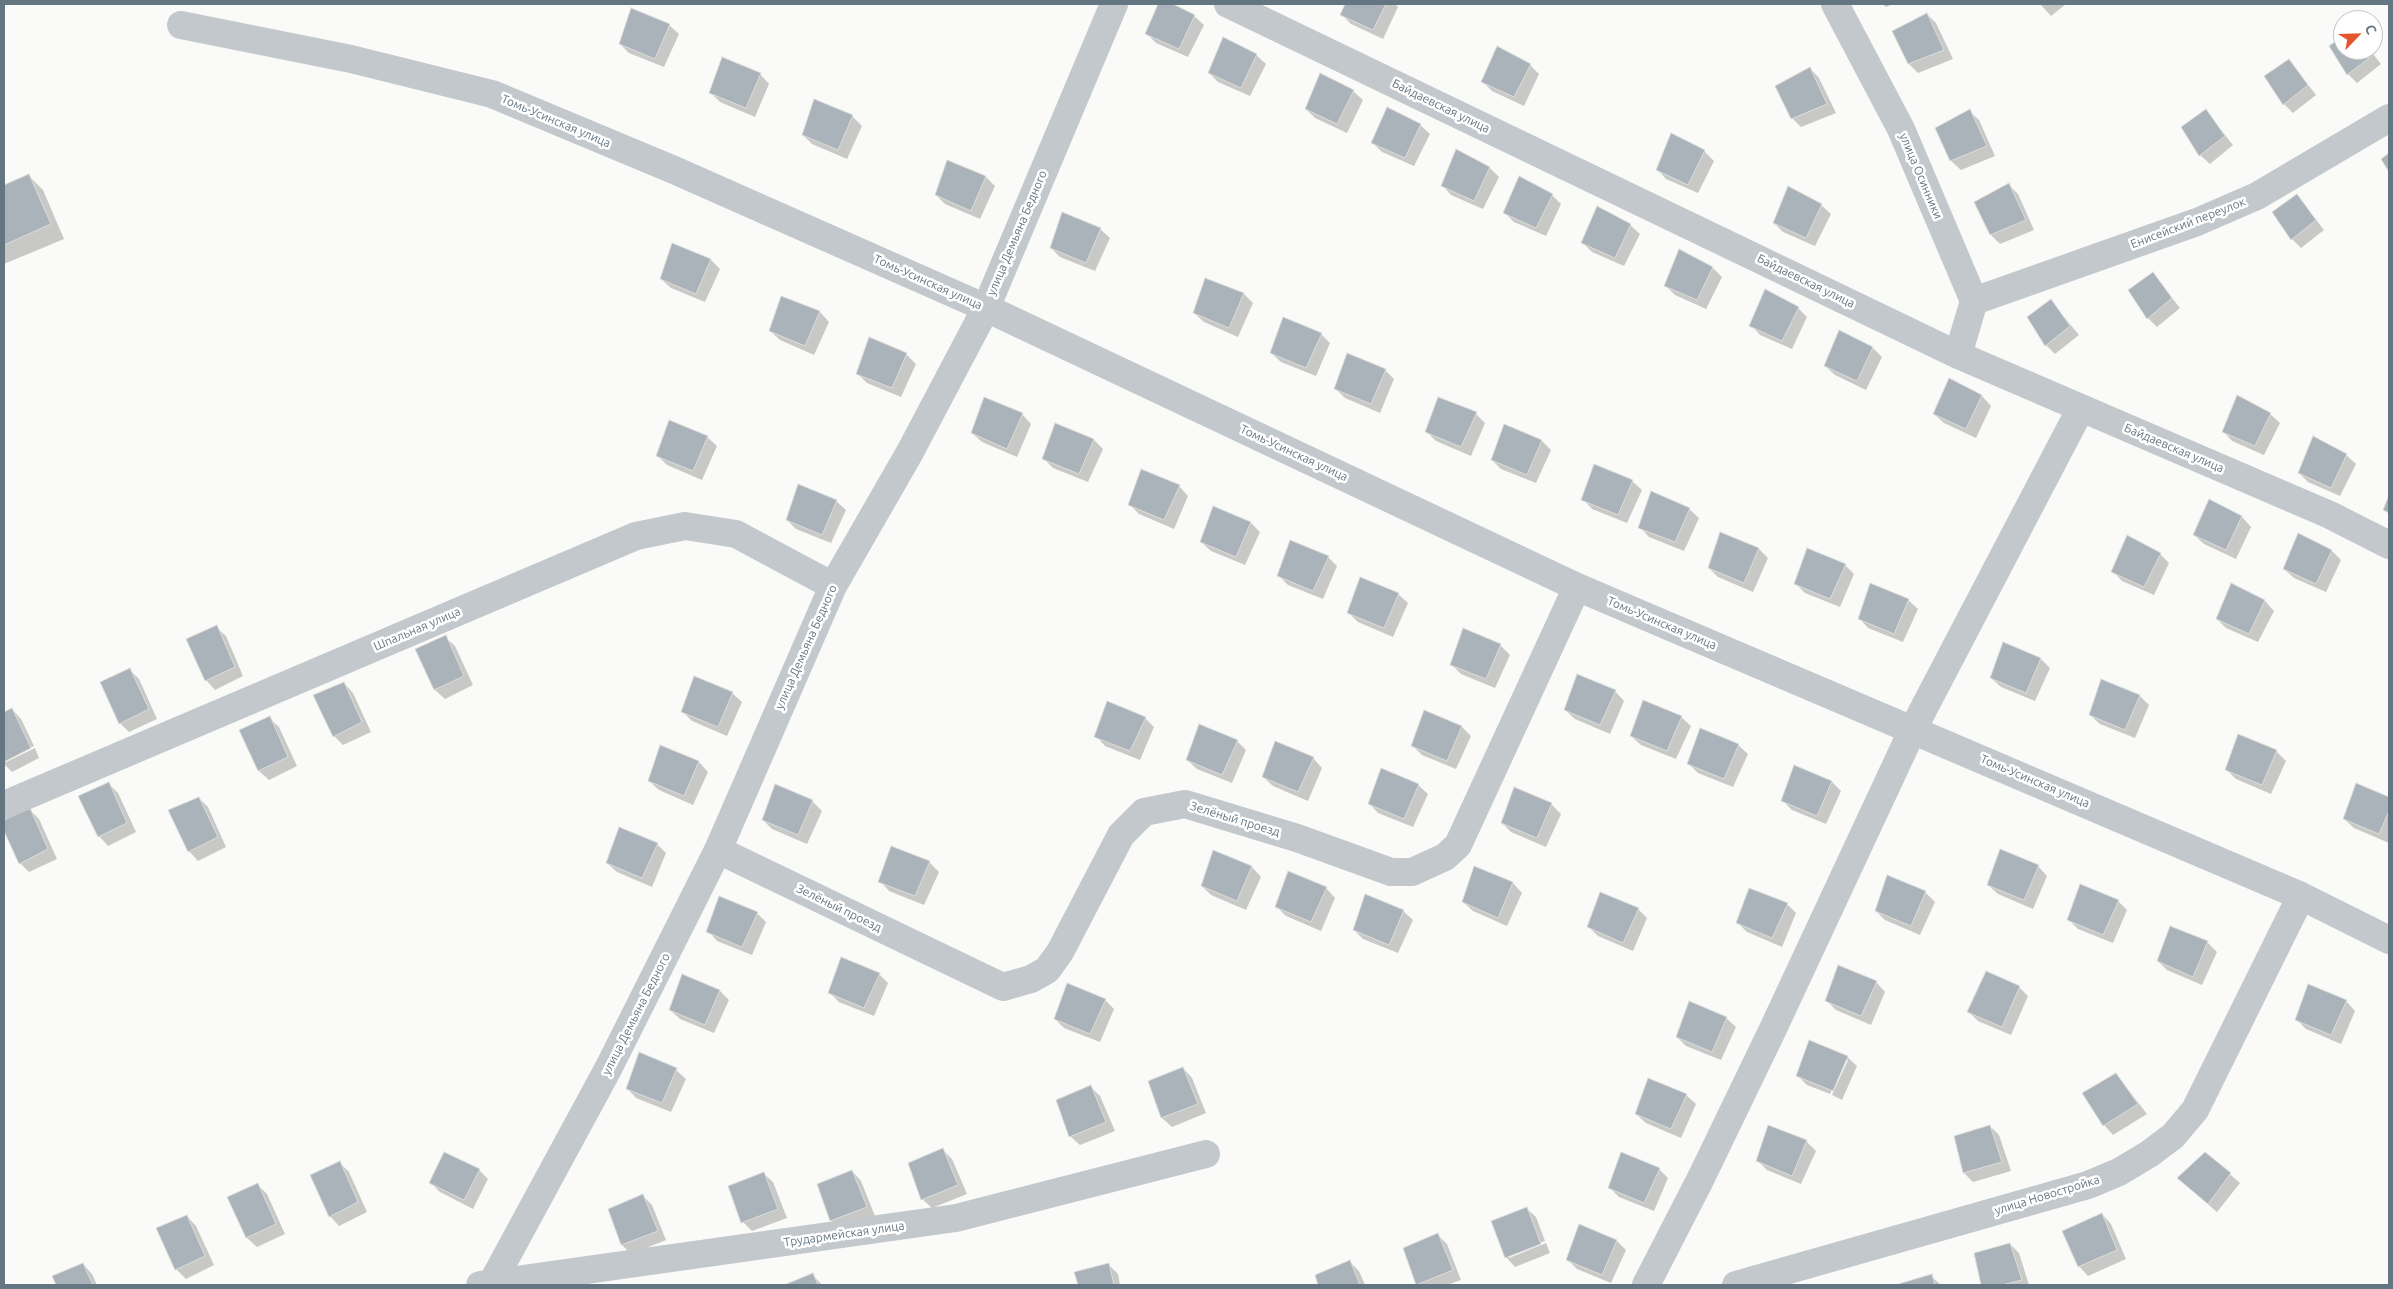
<!DOCTYPE html>
<meta charset="utf-8">
<style>
body{margin:0}
#map{position:relative;width:2393px;height:1289px;overflow:hidden;background:#fafaf8;font-family:Ubuntu,sans-serif}
canvas{display:block}
.frame{position:absolute;inset:0;border:5px solid #657683;pointer-events:none}
.north{position:absolute;left:2333px;top:10px;width:50px;height:50px;box-sizing:border-box;background:#fff;border:1px solid #c1c8cd;border-radius:50%;rotate:66deg;font-size:14px;font-weight:700;line-height:20px;text-align:center;color:#657683}
.north::after{content:'';display:block;margin:auto;width:18px;height:22px;background:#e4572e;clip-path:polygon(50% 0,100% 100%,50% 72%,0 100%)}
</style>
<div id="map">
<canvas width="2393" height="1289"></canvas>
<div class="frame"></div>
<div class="north">С</div>
</div>
<script>
const context = document.querySelector('canvas').getContext('2d');
context.lineJoin = 'round';
function fill(path, color) { context.fillStyle = color; context.fill(path, 'evenodd'); }
const shape = rows => new Path2D(rows.map(r => 'M' + r).join(''));
function stroke(path, color, width, dash) { context.strokeStyle = color; context.lineWidth = width; context.lineCap = dash ? 'butt' : 'round'; context.setLineDash(dash || []); context.stroke(path); }
function label(font, color, halo, rows, align = 'center') {
  context.font = font + ' Ubuntu,sans-serif'; context.lineWidth = 5; context.setLineDash([]); context.textBaseline = 'middle'; context.strokeStyle = halo; context.fillStyle = color; for (const [text, x, y, turn = 0] of rows) {
    context.save(); context.translate(x, y); context.rotate((+turn || 0) * Math.PI / 180); context.textAlign = isNaN(turn) ? turn : align; if (halo) context.strokeText(text, 0, 0); context.fillText(text, 0, 0); context.restore();
  }
}
const shadow = shape([
 [1160,4,1170,4,1194,16,1204,25,1188,57,1156,43,1147,34],
 [1346,4,1395,4,1398,7,1383,39,1351,24,1342,15],
 [1883,4,1893,4,1886,7],
 [2040,4,2066,4,2051,16],
 [1927,14,1936,23,1953,59,1918,73,1909,64,1894,32],
 [669,25,679,34,664,67,629,53,620,44],
 [2343,38,2343,50,2370,50,2381,64,2357,83,2348,74,2330,47],
 [1256,55,1266,64,1250,96,1218,82,1209,73],
 [2289,60,2316,95,2293,113,2284,104],
 [1530,65,1539,74,1524,106,1492,91,1483,82],
 [1810,68,1819,78,1836,113,1801,127,1792,118],
 [760,74,769,84,755,117,720,102,711,93],
 [1353,91,1363,100,1347,133,1315,118,1306,109],
 [1969,111,1979,120,1995,156,1961,170,1951,161,1936,128],
 [2206,111,2233,145,2210,164,2200,155,2183,128],
 [852,116,862,126,847,159,812,144,803,135],
 [1420,125,1430,134,1414,166,1382,152,1373,143],
 [1671,135,1704,151,1714,161,1698,193,1666,179,1657,169],
 [1490,168,1499,177,1483,209,1451,195,1442,185],
 [28,175,43,190,64,239,4,264,4,186],
 [986,177,995,186,980,219,945,204,936,195],
 [2009,185,2018,194,2034,230,2000,244,1991,235],
 [1552,195,1561,204,1546,236,1514,222,1505,213],
 [2297,195,2324,230,2301,248,2292,239],
 [1821,205,1831,214,1815,246,1783,232,1774,223],
 [1630,225,1640,234,1624,266,1592,252,1583,243],
 [1100,229,1110,238,1095,271,1060,257,1051,248],
 [673,245,711,260,720,269,705,302,671,288,661,279],
 [1713,268,1722,277,1706,309,1675,295,1665,285],
 [2153,274,2180,308,2157,327,2148,318],
 [1206,279,1244,294,1253,303,1238,337,1204,322,1194,313],
 [782,297,820,312,829,322,814,355,780,340,770,331],
 [2051,301,2079,335,2055,354,2046,345],
 [1798,308,1807,317,1792,349,1760,335,1751,325],
 [1840,331,1873,348,1882,357,1866,390,1835,375,1825,366],
 [1321,334,1330,343,1316,376,1281,362,1271,353],
 [869,339,907,355,916,364,901,397,867,383,857,373],
 [1385,370,1394,379,1380,413,1345,398,1336,389],
 [1949,379,1982,396,1991,406,1976,438,1944,423,1934,414],
 [1022,414,1031,424,1017,457,982,442,972,433],
 [1476,414,1485,423,1471,456,1436,441,1427,432],
 [2270,414,2280,423,2264,455,2232,441,2223,431],
 [707,437,717,446,702,480,667,465,658,456],
 [1094,440,1103,449,1088,482,1053,468,1044,459],
 [1542,441,1551,450,1536,483,1501,469,1492,460],
 [2346,455,2356,464,2340,496,2308,482,2299,473],
 [1632,481,1642,490,1627,523,1592,509,1583,499],
 [1179,486,1188,496,1174,529,1139,514,1130,505],
 [836,501,846,510,831,543,796,529,787,520],
 [2209,501,2242,517,2251,527,2236,559,2204,544,2194,535],
 [1213,508,1251,523,1260,532,1245,565,1211,551,1201,542],
 [1689,509,1699,518,1684,551,1649,537,1640,527],
 [2299,534,2332,551,2341,560,2326,592,2294,578,2284,569],
 [1759,549,1768,558,1753,592,1718,577,1709,568],
 [2160,554,2169,563,2154,595,2122,581,2113,571],
 [1328,557,1337,566,1323,599,1288,585,1279,576],
 [1845,565,1854,574,1840,607,1805,593,1795,583],
 [2232,584,2265,601,2274,611,2258,642,2226,628,2217,619],
 [1398,594,1408,603,1393,637,1358,622,1349,613],
 [1908,600,1918,609,1903,642,1868,628,1859,618],
 [216,627,226,636,243,676,215,690,206,680],
 [1463,630,1501,646,1510,655,1495,688,1461,674,1451,664],
 [445,637,455,646,473,685,445,699,435,690,417,650],
 [2003,643,2041,659,2050,668,2035,701,2001,687,1991,678],
 [130,670,139,679,157,719,129,732,120,723],
 [2102,681,2140,696,2149,705,2135,738,2100,724,2090,715],
 [344,683,353,693,371,732,343,745,334,736],
 [1615,691,1624,701,1610,734,1575,719,1565,710],
 [732,693,742,702,727,736,692,721,683,712],
 [12,709,21,719,34,746,4,760,4,763,35,748,39,758,12,772,4,764,4,713],
 [1425,711,1462,727,1471,736,1456,769,1422,755,1412,745],
 [1681,717,1691,726,1676,759,1641,745,1631,736],
 [269,718,279,727,297,766,269,780,259,771,241,730],
 [1145,718,1154,727,1140,760,1105,746,1096,736],
 [1237,741,1246,750,1232,783,1197,769,1187,760],
 [1738,745,1748,754,1733,787,1698,773,1689,764],
 [661,747,699,762,708,772,693,805,659,790,649,781],
 [2276,751,2286,761,2271,794,2236,779,2227,770],
 [1313,758,1322,768,1308,801,1273,786,1263,777],
 [1795,767,1832,782,1841,791,1826,824,1792,810,1782,800],
 [109,784,118,793,136,832,108,846,99,836],
 [1418,785,1428,794,1413,827,1378,813,1369,803],
 [2357,785,2389,799,2389,843,2354,828,2344,819],
 [199,798,208,807,226,847,198,861,189,851],
 [812,801,822,811,807,844,772,829,763,820],
 [1551,804,1561,814,1546,847,1511,832,1502,823],
 [30,810,39,819,57,859,29,872,20,863,4,828,4,821],
 [657,844,666,853,652,887,617,872,607,863],
 [892,847,930,863,939,872,924,905,889,891,880,881],
 [1214,852,1252,867,1261,877,1246,910,1211,895,1202,886],
 [2038,866,2047,876,2033,909,1998,894,1988,885],
 [1475,868,1513,883,1522,893,1507,926,1473,911,1463,902],
 [1888,877,1925,892,1935,902,1920,935,1885,920,1876,911],
 [1326,888,1335,898,1321,931,1286,916,1277,907],
 [2118,901,2127,910,2113,943,2078,929,2068,919],
 [1787,904,1796,913,1782,947,1747,932,1738,923],
 [1638,909,1647,918,1633,951,1598,936,1589,927],
 [1403,911,1413,920,1398,953,1363,939,1354,930],
 [757,913,766,922,752,955,717,941,708,931],
 [2170,927,2207,942,2217,952,2202,985,2167,970,2158,961],
 [879,974,888,983,874,1016,839,1002,830,993],
 [683,975,720,991,729,1000,714,1033,680,1019,670,1010],
 [1876,982,1885,992,1871,1025,1836,1010,1827,1001],
 [2019,987,2028,996,2011,1035,1978,1021,1969,1012],
 [1105,1000,1114,1009,1100,1042,1064,1028,1055,1019],
 [2346,1001,2355,1011,2341,1044,2306,1029,2297,1020],
 [1726,1018,1736,1027,1721,1060,1686,1046,1677,1037],
 [639,1054,676,1070,686,1079,671,1112,636,1098,627,1088],
 [1847,1057,1857,1066,1842,1100,1832,1095,1848,1060,1845,1060,1830,1094,1807,1085,1798,1076],
 [1183,1068,1192,1078,1206,1113,1172,1127,1162,1118],
 [2116,1074,2147,1114,2113,1135,2104,1125],
 [1091,1087,1100,1096,1115,1131,1080,1145,1070,1136],
 [1686,1095,1696,1104,1681,1138,1646,1123,1636,1114],
 [1990,1126,1999,1135,2011,1171,1973,1182,1964,1173],
 [1769,1127,1807,1142,1816,1151,1801,1184,1767,1170,1757,1160],
 [943,1150,952,1159,967,1194,932,1208,922,1199],
 [2205,1153,2240,1183,2217,1212,2188,1187],
 [340,1163,349,1172,367,1212,339,1226,330,1216],
 [1659,1169,1668,1178,1654,1211,1619,1197,1610,1188],
 [479,1170,488,1179,473,1209,440,1192,431,1183],
 [852,1171,861,1181,875,1216,841,1230,831,1220],
 [763,1173,773,1182,787,1218,752,1231,743,1222],
 [258,1185,267,1194,285,1234,257,1247,247,1238,229,1197],
 [643,1196,652,1205,666,1240,631,1254,622,1245],
 [1526,1208,1536,1217,1545,1241,1509,1255,1509,1258,1546,1243,1550,1253,1515,1267,1506,1257],
 [2102,1214,2111,1224,2126,1259,2088,1276,2079,1266],
 [187,1216,196,1226,214,1265,186,1279,176,1269,158,1229],
 [1438,1235,1447,1244,1461,1280,1447,1285,1419,1285],
 [1617,1241,1626,1250,1611,1283,1577,1269,1567,1259],
 [2010,1244,2019,1253,2029,1285,1983,1285,1975,1254],
 [1350,1262,1359,1271,1365,1285,1320,1285,1316,1275],
 [83,1264,92,1274,97,1285,58,1285,54,1277],
 [1108,1264,1118,1274,1120,1285,1079,1285,1076,1273],
 [813,1275,822,1285,787,1285],
 [1931,1276,1941,1285,1899,1285]
]);
const building = shape([
 [1158,4,1173,4,1195,15,1179,49,1145,34,1158,4],
 [1345,4,1386,4,1373,30,1340,15,1345,4],
 [631,8,670,24,655,59,619,44,631,8],
 [1927,13,1944,50,1908,64,1892,31,1927,13],
 [2343,36,2343,50,2369,50,2373,55,2347,75,2329,46,2343,36],
 [1223,37,1257,54,1241,88,1208,73,1223,37],
 [1497,46,1531,64,1514,97,1481,82,1497,46],
 [722,57,761,73,746,108,709,93,722,57],
 [2289,59,2308,85,2283,105,2264,76,2289,59],
 [1810,67,1827,104,1791,119,1775,86,1810,67],
 [1320,73,1354,90,1337,124,1305,109,1320,73],
 [814,99,853,115,838,150,802,135,814,99],
 [1387,107,1421,124,1405,158,1371,143,1387,107],
 [1970,109,1987,146,1950,161,1935,128,1970,109],
 [2206,109,2225,136,2199,156,2181,127,2206,109],
 [1671,133,1705,150,1688,185,1656,170,1671,133],
 [1456,149,1490,167,1474,201,1441,186,1456,149],
 [2389,153,2389,172,2381,159,2389,153],
 [947,160,986,176,971,211,935,195,947,160],
 [29,174,51,224,4,245,4,185,29,174],
 [1519,176,1553,194,1536,228,1503,213,1519,176],
 [2009,183,2026,220,1990,235,1974,202,2009,183],
 [1788,186,1822,204,1806,238,1773,223,1788,186],
 [2297,194,2316,220,2291,240,2272,212,2297,194],
 [1597,206,1631,224,1615,258,1581,243,1597,206],
 [1062,212,1101,228,1086,263,1050,248,1062,212],
 [672,243,711,259,696,294,660,279,672,243],
 [1679,249,1713,267,1697,300,1664,286,1679,249],
 [2153,272,2172,298,2147,319,2128,290,2153,272],
 [1205,278,1244,293,1229,328,1193,313,1205,278],
 [1765,289,1799,307,1782,341,1749,326,1765,289],
 [781,296,820,311,805,346,769,331,781,296],
 [2051,299,2070,326,2045,346,2027,317,2051,299],
 [1283,317,1322,333,1306,368,1270,353,1283,317],
 [1839,330,1873,347,1857,381,1824,366,1839,330],
 [869,337,907,353,892,388,856,374,869,337],
 [1347,353,1386,369,1371,404,1334,389,1347,353],
 [1949,378,1982,395,1966,429,1933,414,1949,378],
 [2237,395,2271,413,2255,446,2222,432,2237,395],
 [984,397,1023,413,1007,449,971,433,984,397],
 [1438,397,1477,412,1461,447,1425,432,1438,397],
 [669,420,708,436,693,471,656,456,669,420],
 [1055,423,1094,439,1079,474,1042,459,1055,423],
 [1504,424,1542,440,1527,475,1491,460,1504,424],
 [2313,436,2347,454,2331,488,2298,473,2313,436],
 [1594,464,1633,480,1618,515,1581,500,1594,464],
 [1141,469,1180,485,1164,520,1128,505,1141,469],
 [798,484,837,500,822,535,786,520,798,484],
 [1651,491,1690,508,1675,542,1638,528,1651,491],
 [2389,495,2389,513,2383,510,2389,495],
 [2209,499,2242,516,2226,550,2193,535,2209,499],
 [1213,506,1251,522,1236,557,1200,542,1213,506],
 [1720,532,1759,548,1744,583,1708,568,1720,532],
 [2298,533,2332,550,2316,584,2283,569,2298,533],
 [2127,535,2161,553,2144,587,2111,572,2127,535],
 [1290,540,1329,556,1313,591,1277,576,1290,540],
 [1807,548,1846,564,1830,599,1794,584,1807,548],
 [1360,577,1399,593,1384,628,1347,613,1360,577],
 [1870,583,1909,599,1894,634,1858,619,1870,583],
 [2231,583,2265,600,2249,634,2216,619,2231,583],
 [217,625,235,667,205,681,186,639,217,625],
 [1463,628,1501,644,1486,679,1450,665,1463,628],
 [446,635,464,676,434,690,415,649,446,635],
 [2003,642,2041,658,2026,693,1990,678,2003,642],
 [130,668,149,709,119,724,100,682,130,668],
 [1577,674,1616,690,1600,725,1564,710,1577,674],
 [694,676,733,692,718,727,681,712,694,676],
 [2101,679,2140,695,2125,730,2089,715,2101,679],
 [344,682,362,722,333,737,313,695,344,682],
 [1643,700,1682,716,1667,751,1630,736,1643,700],
 [1107,701,1146,717,1130,751,1094,737,1107,701],
 [12,708,31,748,4,762,4,712,12,708],
 [1424,710,1462,726,1447,761,1411,746,1424,710],
 [270,716,288,757,258,771,239,730,270,716],
 [1199,724,1238,740,1222,775,1186,760,1199,724],
 [1700,728,1739,744,1724,779,1687,764,1700,728],
 [2238,734,2277,750,2262,785,2225,770,2238,734],
 [1275,741,1314,757,1298,792,1262,777,1275,741],
 [660,745,699,761,684,796,648,781,660,745],
 [1794,765,1832,781,1817,816,1781,801,1794,765],
 [1381,768,1419,784,1404,819,1368,804,1381,768],
 [109,782,127,823,98,837,78,796,109,782],
 [2356,783,2389,797,2389,811,2379,834,2343,819,2356,783],
 [775,784,813,800,798,835,762,820,775,784],
 [1514,787,1552,803,1537,838,1501,823,1514,787],
 [199,797,218,837,188,852,168,810,199,797],
 [30,808,48,849,19,864,4,831,4,820,30,808],
 [619,827,658,843,642,878,606,863,619,827],
 [891,846,930,861,915,896,878,882,891,846],
 [2000,849,2039,865,2024,900,1987,885,2000,849],
 [1213,850,1252,866,1237,901,1201,886,1213,850],
 [1474,866,1513,882,1498,918,1462,902,1474,866],
 [1288,871,1327,887,1311,922,1275,907,1288,871],
 [1887,875,1926,891,1911,926,1875,911,1887,875],
 [2080,884,2119,900,2103,935,2067,920,2080,884],
 [1749,888,1788,903,1772,938,1736,923,1749,888],
 [1600,892,1639,908,1623,943,1587,927,1600,892],
 [1365,894,1404,910,1389,945,1353,930,1365,894],
 [719,896,758,912,742,947,706,932,719,896],
 [2170,926,2208,941,2193,977,2157,961,2170,926],
 [841,957,880,973,864,1008,828,993,841,957],
 [1838,965,1877,981,1861,1016,1825,1001,1838,965],
 [1986,971,2020,986,2002,1027,1967,1012,1986,971],
 [682,974,720,990,705,1025,669,1010,682,974],
 [1067,983,1106,999,1090,1034,1054,1019,1067,983],
 [2308,984,2347,1000,2331,1035,2295,1020,2308,984],
 [1689,1001,1727,1017,1712,1052,1676,1037,1689,1001],
 [1809,1040,1848,1056,1833,1091,1796,1076,1809,1040],
 [639,1052,677,1068,662,1103,626,1089,639,1052],
 [1183,1067,1198,1104,1161,1118,1148,1081,1183,1067],
 [2116,1073,2138,1104,2103,1126,2082,1093,2116,1073],
 [1648,1078,1687,1094,1671,1129,1635,1114,1648,1078],
 [1091,1085,1106,1122,1069,1137,1056,1100,1091,1085],
 [1768,1125,1807,1140,1792,1176,1756,1161,1768,1125],
 [1990,1125,2002,1162,1963,1173,1954,1136,1990,1125],
 [943,1148,958,1185,921,1200,908,1163,943,1148],
 [444,1152,480,1169,464,1200,429,1183,444,1152],
 [1621,1152,1660,1168,1644,1203,1608,1188,1621,1152],
 [2205,1152,2231,1173,2208,1204,2177,1178,2205,1152],
 [340,1161,358,1202,329,1217,310,1175,340,1161],
 [852,1170,867,1207,830,1221,817,1184,852,1170],
 [764,1172,778,1209,741,1223,728,1186,764,1172],
 [258,1183,276,1224,246,1238,227,1197,258,1183],
 [643,1194,658,1231,621,1245,608,1209,643,1194],
 [1527,1207,1541,1244,1505,1258,1491,1221,1527,1207],
 [2102,1213,2117,1250,2078,1267,2062,1231,2102,1213],
 [187,1215,205,1256,175,1270,156,1228,187,1215],
 [1579,1224,1617,1240,1602,1275,1566,1260,1579,1224],
 [1438,1233,1453,1270,1416,1285,1403,1248,1438,1233],
 [2010,1243,2022,1280,2002,1285,1981,1285,1974,1253,2010,1243],
 [1350,1260,1360,1285,1318,1285,1315,1275,1350,1260],
 [83,1263,93,1285,56,1285,52,1276,83,1263],
 [1109,1263,1114,1285,1078,1285,1074,1272,1109,1263],
 [813,1273,818,1285,784,1285,813,1273],
 [1932,1274,1935,1285,1895,1285,1932,1274]
]);
const minor = shape([
 [1228,4,1958,355,2330,515,2389,545],
 [1835,4,1901,129,1974,301,1958,355],
 [181,25,351,59,492,94,674,170,986,308,1577,587,2301,896,2389,940],
 [1974,301,2197,222,2257,196,2389,118],
 [4,805,636,536,685,526,736,534,833,586],
 [718,850,1003,987,1031,979,1047,970,1060,952,1121,835,1144,812,1185,804,1297,838,1391,872,1412,872,1445,857,1458,845,1577,587],
 [480,1285,956,1218,1206,1154],
 [489,1285,492,1283,608,1069,718,850,833,586,910,452,986,308,1114,4],
 [1646,1285,1701,1178,1772,1031,1913,729,2081,408],
 [1736,1285,2088,1185,2119,1172,2149,1154,2173,1136,2195,1110,2301,896]
]);
const streetNames = [
 ["Байдаевская улица",1441,106,26],
 ["Томь-Усинская улица",556,121,23],
 ["улица Осинники",1921,176,67],
 ["Енисейский переулок",2188,223,-21],
 ["улица Демьяна Бедного",1017,233,-67],
 ["Байдаевская улица",1806,281,26],
 ["Томь-Усинская улица",928,282,24],
 ["Байдаевская улица",2174,448,23],
 ["Томь-Усинская улица",1294,453,25],
 ["Томь-Усинская улица",1662,623,23],
 ["Шпальная улица",417,629,-23],
 ["улица Демьяна Бедного",806,647,-66],
 ["Томь-Усинская улица",2035,781,23],
 ["Зелёный проезд",1235,819,17],
 ["Зелёный проезд",839,908,26],
 ["улица Демьяна Бедного",636,1014,-63],
 ["улица Новостройка",2047,1195,-17],
 ["Трудармейская улица",844,1234,-8]
];
fill(shadow, '#0003');
fill(building, '#aab3b9');
stroke(building, '#dcdcda', 1);
stroke(minor, '#c3c8cc', 28);
label('12px', '#657683', '#fff', streetNames);
</script>
